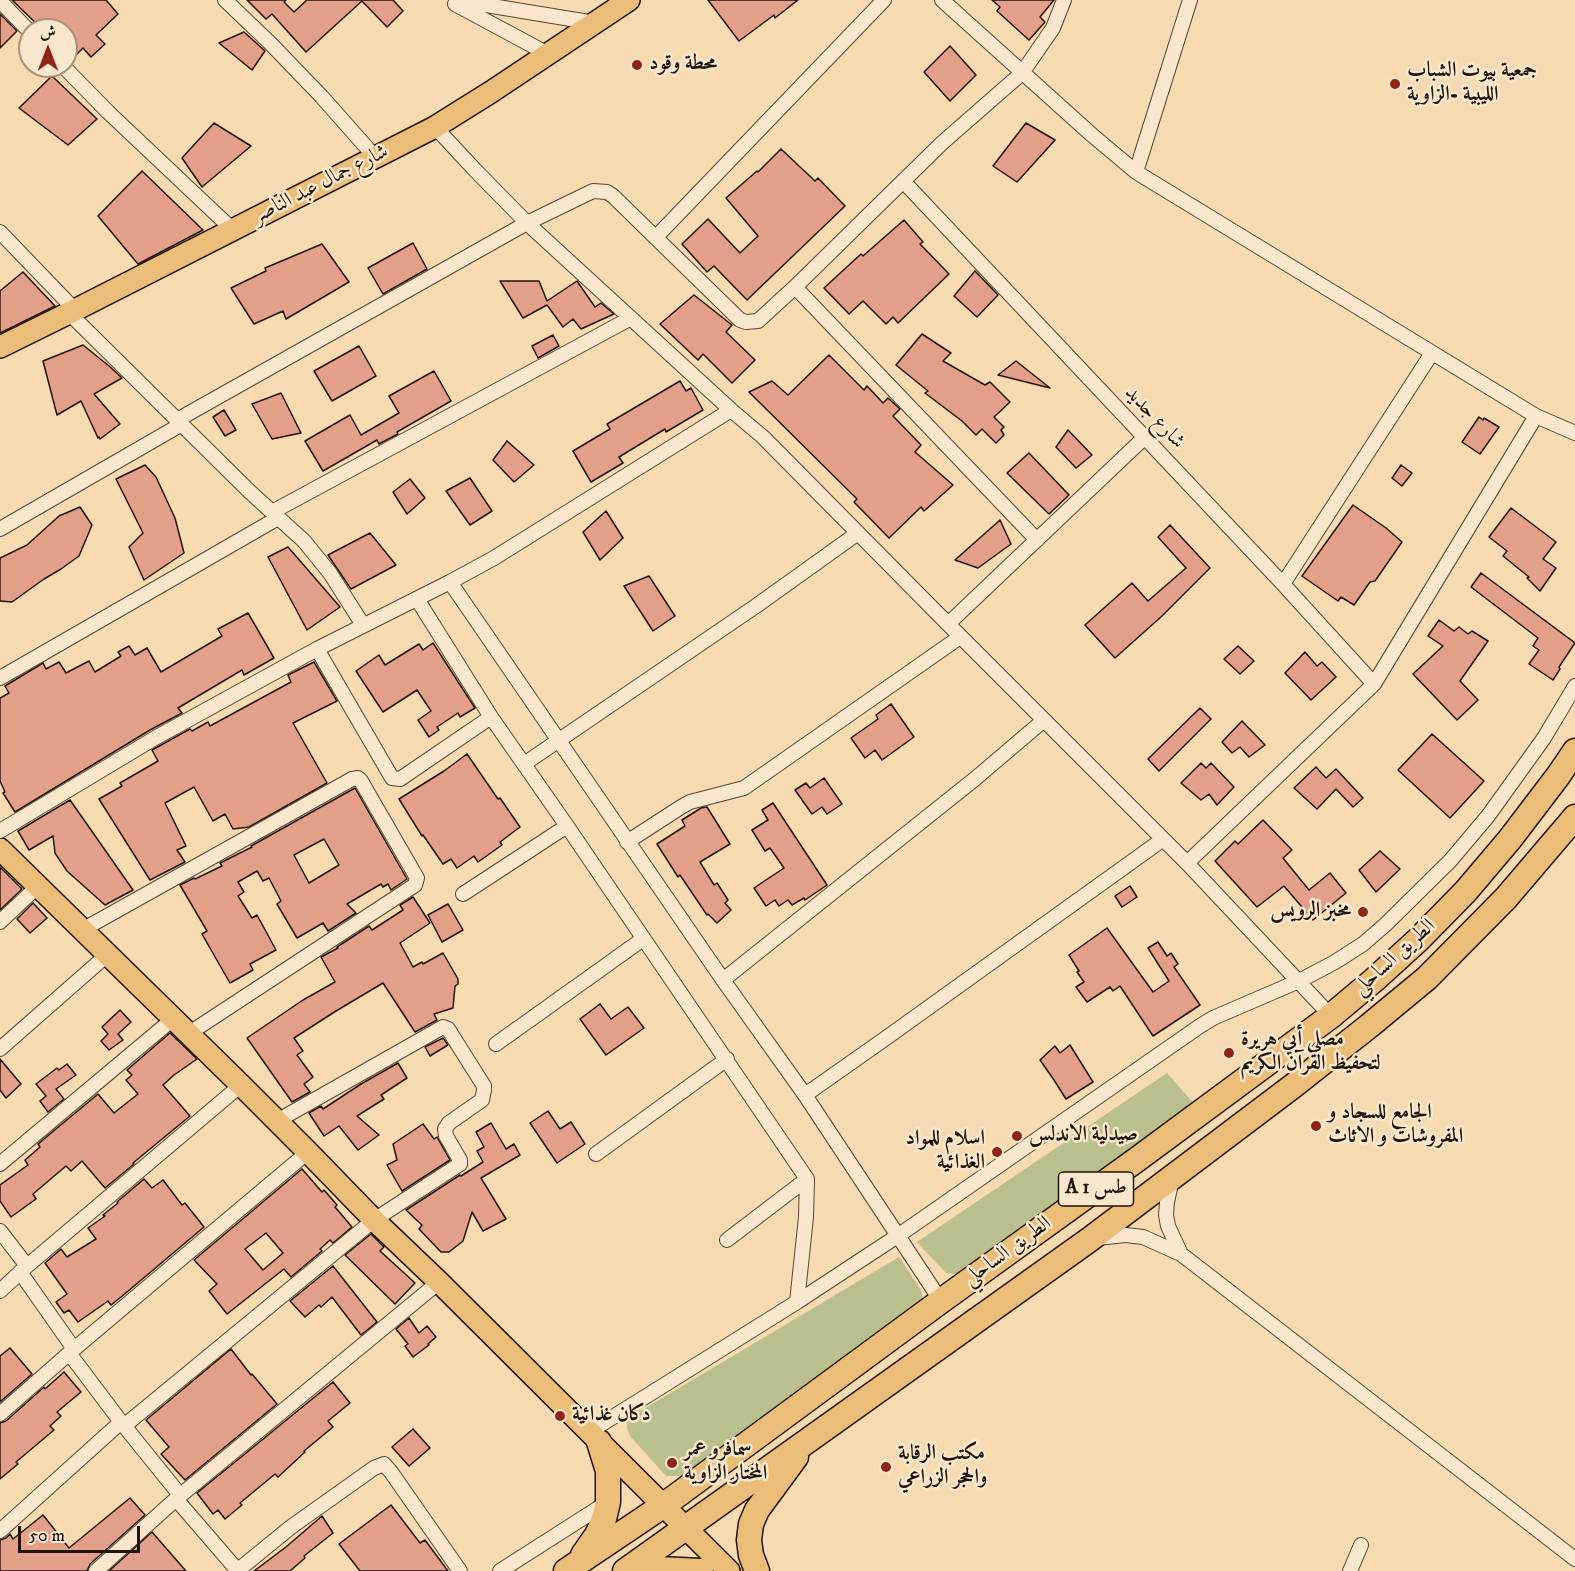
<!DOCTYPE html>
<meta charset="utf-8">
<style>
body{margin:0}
#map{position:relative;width:1575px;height:1571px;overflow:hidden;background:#f5dab2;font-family:"IM FELL DW Pica",Amiri,serif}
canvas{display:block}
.north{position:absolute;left:18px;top:18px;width:60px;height:60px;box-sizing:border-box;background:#f8e7cd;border:2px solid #a2937f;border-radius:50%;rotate:0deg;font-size:16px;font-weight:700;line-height:24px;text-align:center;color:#20150b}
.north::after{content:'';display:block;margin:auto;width:21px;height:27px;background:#8f2418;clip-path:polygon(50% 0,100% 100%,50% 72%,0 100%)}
.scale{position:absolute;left:18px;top:1526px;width:122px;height:27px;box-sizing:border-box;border:3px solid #20150b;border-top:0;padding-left:8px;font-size:18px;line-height:21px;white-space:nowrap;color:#20150b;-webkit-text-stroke:4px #f8e7cd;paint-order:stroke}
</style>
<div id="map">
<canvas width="1575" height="1571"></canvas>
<div class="north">ش</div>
<div class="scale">50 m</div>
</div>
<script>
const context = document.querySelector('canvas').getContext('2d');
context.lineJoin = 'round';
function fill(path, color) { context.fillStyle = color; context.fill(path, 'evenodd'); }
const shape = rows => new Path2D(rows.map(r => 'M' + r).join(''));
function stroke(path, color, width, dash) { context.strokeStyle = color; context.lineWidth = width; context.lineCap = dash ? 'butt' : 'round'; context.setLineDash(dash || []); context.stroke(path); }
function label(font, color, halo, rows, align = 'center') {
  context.font = font + ' "IM FELL DW Pica",Amiri,serif'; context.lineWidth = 5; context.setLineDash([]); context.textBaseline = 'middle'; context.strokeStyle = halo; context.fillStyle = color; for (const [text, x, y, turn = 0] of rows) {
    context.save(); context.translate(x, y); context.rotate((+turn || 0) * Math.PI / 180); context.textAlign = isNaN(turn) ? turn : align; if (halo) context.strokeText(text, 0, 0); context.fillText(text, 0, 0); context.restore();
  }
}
const green = shape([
 [1167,1073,1196,1106,963,1272,955,1274,946,1273,917,1242],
 [899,1257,921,1290,923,1301,920,1311,682,1476,666,1476,630,1436,627,1428,627,1419]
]);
const building = shape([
 [12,0,106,0,118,14,96,35,105,44,91,57,83,48,74,57,66,49,66,30,43,30,12,0],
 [247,0,286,0,284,2,294,12,307,0,393,0,403,11,387,27,362,1,306,52,272,14,266,19,247,0],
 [708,0,798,0,775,18,774,15,739,41,708,0],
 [992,0,1054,0,1040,17,1045,22,1029,40,997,11,1000,7,992,0],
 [0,14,17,31,0,48,0,14],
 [244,32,265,51,252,70,219,43,244,32],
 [950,46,976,75,950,101,924,72,950,46],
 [52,76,97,119,68,145,19,108,52,76],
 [214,123,251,146,202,187,182,158,214,123],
 [1026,123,1055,140,1017,182,993,166,1026,123],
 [781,149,815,181,818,178,845,206,747,300,714,266,707,272,682,244,708,219,740,253,758,236,726,198,757,171,758,172,781,149],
 [142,171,203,230,138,264,98,216,142,171],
 [904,220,923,242,920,244,949,274,898,323,893,317,886,324,863,301,849,314,824,288,861,254,863,256,904,220],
 [413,243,427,269,383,294,368,268,413,243],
 [322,244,349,282,286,319,283,311,254,324,231,288,266,271,265,268,322,244],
 [975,271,998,295,977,317,954,296,975,271],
 [23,272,55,306,0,333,0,291,23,272],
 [500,281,539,281,547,301,577,281,595,307,601,303,614,314,581,329,573,319,563,327,547,305,523,318,500,281],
 [694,295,732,325,726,332,755,360,732,383,703,354,698,360,660,324,694,295],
 [922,334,951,353,943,361,985,385,990,382,1010,402,994,417,1004,427,1001,430,1004,435,996,443,982,429,976,435,962,421,925,393,928,391,896,365,922,334],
 [553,335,559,346,538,358,532,346,553,335],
 [83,345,109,366,122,378,94,394,120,424,100,439,99,437,98,438,81,401,57,415,43,361,83,345],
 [359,346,376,376,332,401,314,371,359,346],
 [829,355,864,390,867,386,883,403,888,398,900,409,893,416,921,445,915,452,953,485,924,511,921,507,889,538,854,502,857,499,749,392,772,381,788,395,829,355],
 [1016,361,1050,388,998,375,1016,361],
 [434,371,451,401,397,432,398,434,379,444,377,440,323,471,305,441,350,415,361,435,399,413,389,396,434,371],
 [680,381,686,391,691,388,703,410,666,432,665,429,619,457,623,463,591,482,573,451,610,429,607,424,680,381],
 [281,393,301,433,272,439,252,404,281,393],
 [224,410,236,430,225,436,213,417,224,410],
 [1479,417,1483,420,1484,418,1499,427,1480,454,1462,442,1479,417],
 [1068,430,1092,455,1076,468,1056,447,1068,430],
 [507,441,534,465,514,482,493,460,507,441],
 [1029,453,1069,495,1049,514,1007,473,1029,453],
 [145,465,156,477,175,518,184,553,144,580,129,547,143,533,116,479,145,465],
 [1401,465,1412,473,1402,486,1392,478,1401,465],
 [470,478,492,511,470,525,446,491,470,478],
 [410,479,425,498,407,514,393,492,410,479],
 [1353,505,1386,528,1402,542,1375,581,1370,582,1354,605,1341,597,1338,601,1302,576,1353,505],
 [80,507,92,525,79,556,61,569,44,579,12,602,0,601,0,558,27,545,59,516,80,507],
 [1511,508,1556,542,1543,559,1556,568,1540,591,1527,578,1529,577,1503,556,1507,551,1489,537,1511,508],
 [606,511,623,538,600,560,583,532,606,511],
 [1000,520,1011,544,978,568,955,560,1000,520],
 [1170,525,1210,568,1162,616,1115,658,1085,625,1132,583,1148,601,1186,568,1158,537,1170,525],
 [370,533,396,565,351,589,328,555,370,533],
 [288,547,340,607,307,630,268,557,288,547],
 [1481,573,1575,643,1559,667,1560,669,1553,680,1529,664,1539,650,1533,646,1538,638,1471,587,1481,573],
 [649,576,675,616,653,631,624,586,649,576],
 [248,613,274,658,244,675,242,670,178,708,182,713,150,730,15,812,3,793,5,792,0,781,0,698,9,693,5,686,43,663,46,669,59,662,66,673,89,661,95,672,121,656,118,652,129,646,135,655,147,648,161,672,222,636,218,629,248,613],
 [1439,620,1454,631,1459,627,1468,634,1472,631,1488,641,1460,681,1478,700,1457,720,1413,674,1443,646,1428,636,1439,620],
 [433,643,475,708,460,717,458,713,437,727,439,730,429,737,418,720,431,711,417,690,383,712,356,671,379,655,385,665,419,644,423,650,433,643],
 [1238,646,1254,661,1240,674,1224,659,1238,646],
 [1305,652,1317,666,1322,662,1336,677,1311,700,1285,673,1305,652],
 [314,662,337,701,293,723,327,783,249,827,233,829,225,814,213,821,194,787,165,803,186,846,177,850,185,862,150,880,99,799,122,786,120,783,158,761,152,750,190,729,192,731,208,722,210,726,291,682,288,675,314,662],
 [891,704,914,737,882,760,875,750,865,758,851,738,878,719,876,715,891,704],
 [1200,708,1211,719,1159,771,1148,759,1200,708],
 [1242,721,1265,745,1249,757,1240,747,1232,753,1222,742,1242,721],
 [1432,734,1484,781,1450,818,1398,770,1432,734],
 [467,754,498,799,500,798,520,827,500,842,502,845,478,862,474,856,457,868,451,859,443,864,423,835,422,836,399,799,444,771,467,754],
 [1201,763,1206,768,1211,763,1234,787,1217,805,1209,794,1201,800,1181,783,1201,763],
 [1316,767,1326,778,1336,769,1363,798,1353,807,1336,789,1317,809,1294,788,1316,767],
 [824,778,842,804,827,814,822,807,812,814,795,790,806,783,810,788,824,778],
 [355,788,407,879,391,890,388,884,383,887,381,884,347,904,356,913,328,931,323,923,297,938,277,904,281,901,269,878,263,881,257,871,238,882,244,892,238,896,252,918,257,915,276,950,250,964,253,970,230,983,202,934,207,931,180,885,194,878,195,879,222,866,220,863,252,847,251,846,355,788],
 [324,839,339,865,309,883,294,855,324,839],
 [70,800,133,890,105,905,67,871,55,853,53,836,29,850,18,831,70,800],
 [773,803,827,885,805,900,804,898,792,905,788,900,779,906,775,900,766,906,754,888,784,868,770,848,765,851,752,830,768,820,762,810,773,803],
 [707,807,730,844,700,862,714,885,717,883,728,900,725,903,731,910,717,923,708,914,707,915,680,875,678,877,657,844,685,826,682,820,701,808,707,807],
 [1263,820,1292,850,1283,858,1309,890,1330,873,1346,893,1313,920,1284,886,1257,907,1215,861,1235,841,1238,844,1263,820],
 [1380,851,1400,869,1376,892,1359,870,1380,851],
 [0,867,22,889,0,910,0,867],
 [1130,886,1137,897,1122,907,1115,896,1130,886],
 [413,897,430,923,400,943,413,967,422,962,423,964,443,953,458,979,458,984,455,986,453,1008,434,1014,437,1020,415,1032,383,983,336,1011,294,1038,303,1051,297,1055,313,1077,304,1084,310,1092,292,1102,247,1038,303,1000,335,982,321,957,338,948,337,947,369,926,372,930,403,910,400,905,413,897],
 [33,903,47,918,30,933,17,919,33,903],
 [448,904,463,930,442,942,428,915,448,904],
 [1107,928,1153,992,1169,981,1148,948,1158,942,1167,956,1171,953,1178,964,1174,967,1200,1005,1153,1036,1120,986,1113,991,1110,987,1087,1002,1076,987,1084,982,1077,972,1079,971,1069,955,1107,928],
 [600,1004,611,1019,628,1007,644,1028,606,1055,580,1019,600,1004],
 [120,1010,131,1022,118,1034,123,1040,109,1050,101,1041,108,1034,102,1027,120,1010],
 [170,1033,197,1059,174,1075,163,1085,190,1116,133,1163,134,1164,105,1188,82,1161,71,1171,66,1166,33,1194,36,1199,11,1217,0,1201,0,1185,28,1165,25,1160,40,1147,38,1144,98,1094,114,1113,138,1094,126,1080,132,1075,127,1070,170,1033],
 [443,1038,448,1045,430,1056,425,1047,443,1038],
 [1070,1045,1093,1082,1066,1099,1054,1080,1040,1060,1055,1046,1060,1053,1070,1045],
 [0,1059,21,1084,6,1098,0,1090,0,1059],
 [398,1063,407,1078,381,1095,384,1099,357,1116,379,1135,358,1150,339,1126,324,1136,309,1113,321,1106,323,1109,361,1084,398,1063],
 [67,1064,76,1075,56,1089,64,1099,48,1112,40,1101,46,1096,36,1084,57,1068,59,1070,67,1064],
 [548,1111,560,1129,571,1122,585,1144,557,1163,530,1123,548,1111],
 [491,1123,506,1149,514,1144,520,1155,481,1178,506,1219,483,1231,472,1212,463,1241,449,1252,441,1252,419,1229,422,1225,406,1210,460,1175,461,1176,483,1162,477,1151,484,1147,476,1132,491,1123],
 [423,1124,434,1139,437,1137,450,1160,402,1191,387,1165,397,1160,393,1144,423,1124],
 [302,1169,322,1192,324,1190,337,1205,335,1207,352,1227,333,1243,330,1240,320,1249,322,1251,291,1277,284,1269,227,1314,209,1291,217,1284,194,1260,302,1169],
 [266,1233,283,1253,263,1270,245,1249,266,1233],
 [144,1179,152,1188,163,1180,182,1205,185,1203,204,1227,121,1297,111,1305,108,1301,78,1322,69,1310,64,1313,56,1302,67,1294,45,1263,61,1249,67,1257,96,1239,88,1228,105,1216,103,1215,118,1203,117,1202,144,1179],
 [371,1234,384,1247,380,1251,415,1283,395,1304,345,1255,371,1234],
 [333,1266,377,1322,361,1335,332,1297,321,1307,319,1305,305,1317,290,1301,333,1266],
 [409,1318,419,1333,427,1326,436,1337,428,1344,429,1345,413,1357,405,1346,408,1344,396,1329,409,1318],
 [10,1348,32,1374,0,1402,0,1356,10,1348],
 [231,1349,251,1375,252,1374,277,1404,185,1480,161,1454,169,1447,146,1420,231,1349],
 [64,1372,81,1392,57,1412,61,1416,50,1426,54,1430,16,1462,18,1464,0,1479,0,1423,6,1421,44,1387,45,1389,64,1372],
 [333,1382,350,1403,328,1421,333,1427,304,1451,305,1452,278,1477,275,1474,240,1503,242,1505,225,1519,218,1510,213,1514,197,1493,333,1382],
 [413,1429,430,1448,409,1466,392,1447,413,1429],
 [130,1498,145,1515,90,1564,87,1571,0,1571,0,1540,6,1538,10,1534,13,1539,43,1515,69,1548,130,1498],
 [391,1505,420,1543,425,1540,448,1571,360,1571,339,1544,391,1505],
 [322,1516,333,1533,304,1556,305,1558,290,1571,254,1571,286,1547,322,1516],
 [152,1532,186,1571,109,1571,152,1532]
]);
const street = shape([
 [225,0,271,44,322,97,375,157],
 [456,0,595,23],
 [942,0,1092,135,1136,172,1536,416,1575,433],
 [0,1,30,32],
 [455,4,548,54],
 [63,66,108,112,233,230],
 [435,127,475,170,527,223,731,410,763,437,948,624,1187,863,1331,1016],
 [1136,172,1190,0],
 [903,181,1283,584,1374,684],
 [0,232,75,310],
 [656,237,884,0],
 [795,287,1037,540],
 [69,313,250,492,304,541,330,573,363,625],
 [177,420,527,223,593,191,607,192,613,196,740,320,746,322,758,321,795,287,942,143,1022,73,1053,28,1064,0],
 [272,512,631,318],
 [0,529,182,424],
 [450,582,723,980,805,1095,941,1301],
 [1283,584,1432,353],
 [417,599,491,717,567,826,807,1179,806,1217,797,1302],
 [948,624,1144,438],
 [317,649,392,778,400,779,403,777,491,717],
 [0,678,278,518],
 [524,764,756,606,858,533],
 [0,831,155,738,317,649,450,582,494,558,731,410],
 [627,842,681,807,690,802,744,788,960,637],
 [1187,863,1374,684,1536,416],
 [463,894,567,826],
 [0,922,38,886],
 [82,930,352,779,358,778,361,781,417,878,415,885,188,1034],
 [723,980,976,778,1044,720],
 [496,1044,643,939],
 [0,1049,107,955],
 [805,1095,886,1038,1162,840],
 [596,1154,727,1059],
 [0,1164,173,1019],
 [1172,1179,1167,1202,1166,1215,1168,1226,1181,1254],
 [0,1231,27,1266],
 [1097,1238,1126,1235,1143,1237,1181,1254,1575,1559],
 [727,1240,807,1179],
 [20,1272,74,1349],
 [0,1291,27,1266,241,1085],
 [69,1353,121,1422,180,1495],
 [0,1414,74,1349,308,1152],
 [124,1426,374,1220,460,1164,460,1160,446,1136,445,1129,449,1123,482,1100,484,1090,484,1086,448,1029,443,1027,277,1121],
 [589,1432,797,1302,899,1235,1200,1026,1213,1018,1299,981,1335,962,1363,944,1385,925,1450,861,1488,816,1544,738,1575,686],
 [176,1499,238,1571],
 [0,1531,121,1422],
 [96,1571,176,1499,439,1282],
 [237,1571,291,1527,374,1468,384,1464,391,1472,460,1571],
 [500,1571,608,1502],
 [1350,1571,1361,1545]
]);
const primary = shape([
 [0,347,75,310,435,127,491,92,629,0],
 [0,849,241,1085,308,1152,374,1220,439,1282,729,1571]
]);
const highway = shape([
 [583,1555,597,1535,604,1519,608,1502,608,1471,599,1442],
 [566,1571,664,1505,941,1301,1139,1158,1331,1016,1374,980,1418,940,1466,891,1510,839,1558,776,1575,751],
 [625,1571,1089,1240,1293,1086,1369,1026,1427,978,1506,898,1575,817],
 [640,1571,659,1569,701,1571],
 [757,1571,751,1555,749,1540,751,1524,757,1510,796,1457]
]);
const markers = [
 [637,65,6,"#8f2418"],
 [1395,84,6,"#8f2418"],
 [1363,912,6,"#8f2418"],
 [1229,1053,6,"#8f2418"],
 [1316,1126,6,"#8f2418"],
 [1017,1136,6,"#8f2418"],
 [997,1152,6,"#8f2418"],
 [560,1416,6,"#8f2418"],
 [672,1463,6,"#8f2418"],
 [886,1467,6,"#8f2418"]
];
const shields = [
 [1096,1189,75]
];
const shieldNames = [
 ["A 1 طس",1096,1189]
];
const poiNames = [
 ["محطة وقود",649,65],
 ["جمعية بيوت الشباب",1407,72],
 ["الليبية -الزاوية",1407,96],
 ["مخبز الرويس",1351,912,"right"],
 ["مصلى أبي هريرة",1241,1041],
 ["لتحفيظ القرآن الكريم",1241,1065],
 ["الجامع للسجاد و",1328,1114],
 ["المفروشات و الاثاث",1328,1138],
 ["صيدلية الاندلس",1029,1136],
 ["اسلام للمواد",985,1140,"right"],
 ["الغذائية",985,1164,"right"],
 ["دكان غذائية",572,1416],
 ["سمافرو عمر",684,1451],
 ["المختار الزاوية",684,1475],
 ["مكتب الرقابة",898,1455],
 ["والحجر الزراعي",898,1479]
];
const streetNames = [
 ["شارع جمال عبد الناصر",321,185,-27],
 ["شارع جديد",1154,418,47],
 ["الطريق الساحلي",1395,958,-42],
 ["الطريق الساحلي",1008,1252,-36]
];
fill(green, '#bac08d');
fill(building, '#e49f8b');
stroke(building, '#20150b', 1.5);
stroke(street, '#554635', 16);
stroke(primary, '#20150b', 24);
stroke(highway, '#20150b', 27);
stroke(street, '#f8e7cd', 14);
stroke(primary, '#eabd79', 21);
stroke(highway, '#eabd79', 24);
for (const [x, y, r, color] of markers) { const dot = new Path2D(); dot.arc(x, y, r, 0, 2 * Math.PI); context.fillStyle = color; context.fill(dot); stroke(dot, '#f8e7cd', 2); }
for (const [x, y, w] of shields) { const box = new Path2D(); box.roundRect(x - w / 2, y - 17, w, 34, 4.5); context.fillStyle = '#f8e7cd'; context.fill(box); stroke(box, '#20150b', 1.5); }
label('bold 20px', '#20150b', null, shieldNames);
label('bold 21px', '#20150b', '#f8e7cd', poiNames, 'left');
label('21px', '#20150b', '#f8e7cd', streetNames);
</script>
